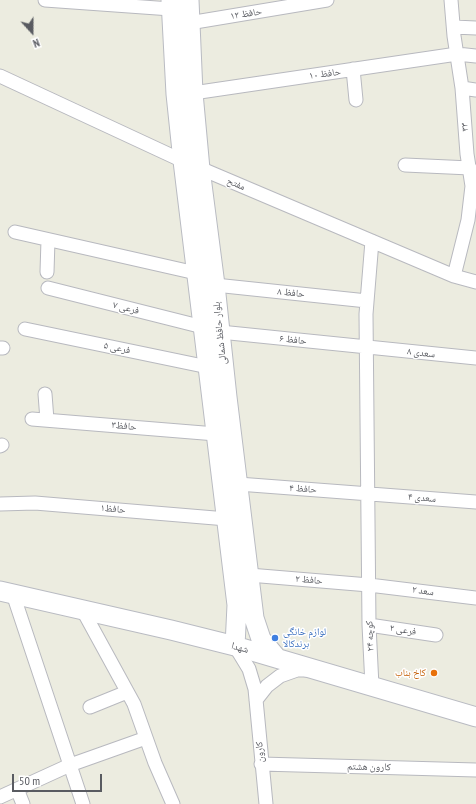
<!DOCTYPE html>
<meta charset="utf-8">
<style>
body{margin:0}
#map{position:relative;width:476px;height:804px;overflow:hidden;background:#ecece0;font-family:"PT Sans Narrow",sans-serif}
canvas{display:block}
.north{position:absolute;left:12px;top:12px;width:40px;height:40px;-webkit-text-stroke:3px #fff;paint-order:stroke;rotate:159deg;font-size:11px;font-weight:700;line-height:16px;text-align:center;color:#595b61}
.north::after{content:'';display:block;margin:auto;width:14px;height:18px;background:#595b61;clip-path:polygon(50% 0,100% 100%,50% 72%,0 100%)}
.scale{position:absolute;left:12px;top:774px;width:90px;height:18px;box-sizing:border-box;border:2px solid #595b61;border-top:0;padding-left:5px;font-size:12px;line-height:14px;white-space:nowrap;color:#595b61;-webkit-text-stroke:3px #fff;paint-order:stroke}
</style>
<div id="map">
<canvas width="476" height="804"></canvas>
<div class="north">N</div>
<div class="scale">50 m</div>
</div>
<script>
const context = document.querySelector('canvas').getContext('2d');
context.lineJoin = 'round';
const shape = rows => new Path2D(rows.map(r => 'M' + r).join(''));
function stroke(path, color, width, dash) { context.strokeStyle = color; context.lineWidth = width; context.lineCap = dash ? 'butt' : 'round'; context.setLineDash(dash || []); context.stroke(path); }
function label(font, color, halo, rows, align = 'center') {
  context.font = font + ' "PT Sans Narrow","Noto Naskh Arabic",sans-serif'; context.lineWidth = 3; context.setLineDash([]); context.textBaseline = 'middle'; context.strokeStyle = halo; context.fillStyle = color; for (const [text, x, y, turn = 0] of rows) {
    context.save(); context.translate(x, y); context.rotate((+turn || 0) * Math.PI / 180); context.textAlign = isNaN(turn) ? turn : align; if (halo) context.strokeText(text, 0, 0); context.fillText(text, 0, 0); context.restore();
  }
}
const street = shape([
 [45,0,171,9],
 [451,0,454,36,462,88,467,154,472,186,468,220,454,276],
 [189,23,327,0],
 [454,27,476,28],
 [353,69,356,100],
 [0,76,183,161,454,276,476,282],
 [462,88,476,90],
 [193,93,457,54,476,56],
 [405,165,470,168],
 [15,232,196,273],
 [47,272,48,240],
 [215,285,367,301],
 [48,288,203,327],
 [25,329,208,367],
 [220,332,476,358],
 [0,348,3,348],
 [45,394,47,420],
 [32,419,216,434],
 [0,446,2,445],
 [238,484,476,502],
 [0,504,35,503,227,519],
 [249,575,369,585,476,598],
 [13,594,83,804],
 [82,609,134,704,155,763,173,804],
 [369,625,436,635],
 [235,646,249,669,255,689,266,804],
 [372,686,369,625,366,314,372,241],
 [256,700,267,686,280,676,297,670,307,670],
 [90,707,127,692],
 [261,764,476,770],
 [17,789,23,804],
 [0,797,70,765,146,738]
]);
const secondary = shape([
 [171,0,176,94,183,161,237,605,235,646],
 [189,0,193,93,200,169,215,285,227,397,254,618,261,639,277,658],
 [0,591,171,630,235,646,476,717]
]);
const markers = [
 [275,638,4,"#3f7fe0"],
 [434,673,4,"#e8710a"]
];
const streetNames = [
 ["حافظ ۱۲",246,14,-9],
 ["حافظ ۱۰",325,74,-8],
 ["۳۳",465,127,-95],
 ["مفتح",236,184,23],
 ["حافظ ۸",291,293,6],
 ["فرعی ۷",126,308,14],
 ["بلوار حافظ شمالی",220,333,-96],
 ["حافظ ۶",293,340,6],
 ["فرعی ۵",117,348,12],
 ["سعدی ۸",421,353,6],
 ["حافظ۳",124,426,5],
 ["حافظ ۴",303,489,4],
 ["سعدی ۴",422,498,4],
 ["حافظ۱",113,509,5],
 ["حافظ ۲",309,580,5],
 ["سعد ۲",423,591,7],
 ["فرعی ۲",403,630,9],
 ["کوچه ۲۴",370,636,-92],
 ["شهدا",240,648,16],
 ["کارون",260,752,-94],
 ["کارون هشتم",369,767,1]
];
const shopNames = [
 ["لوازم خانگی",283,632],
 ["برندکالا",283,644]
];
const foodNames = [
 ["کاخ بناب",426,673]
];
stroke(street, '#b8b9bf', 15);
stroke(secondary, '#b9bbc2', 21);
stroke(street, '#fff', 13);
stroke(secondary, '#fff', 19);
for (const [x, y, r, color] of markers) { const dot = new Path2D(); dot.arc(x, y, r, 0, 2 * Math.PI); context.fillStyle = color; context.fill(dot); stroke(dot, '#fff', 1.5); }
label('10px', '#595b61', '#fff', streetNames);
label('10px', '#366cbe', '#fff', shopNames, 'left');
label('10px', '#c56008', '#fff', foodNames, 'right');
</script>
